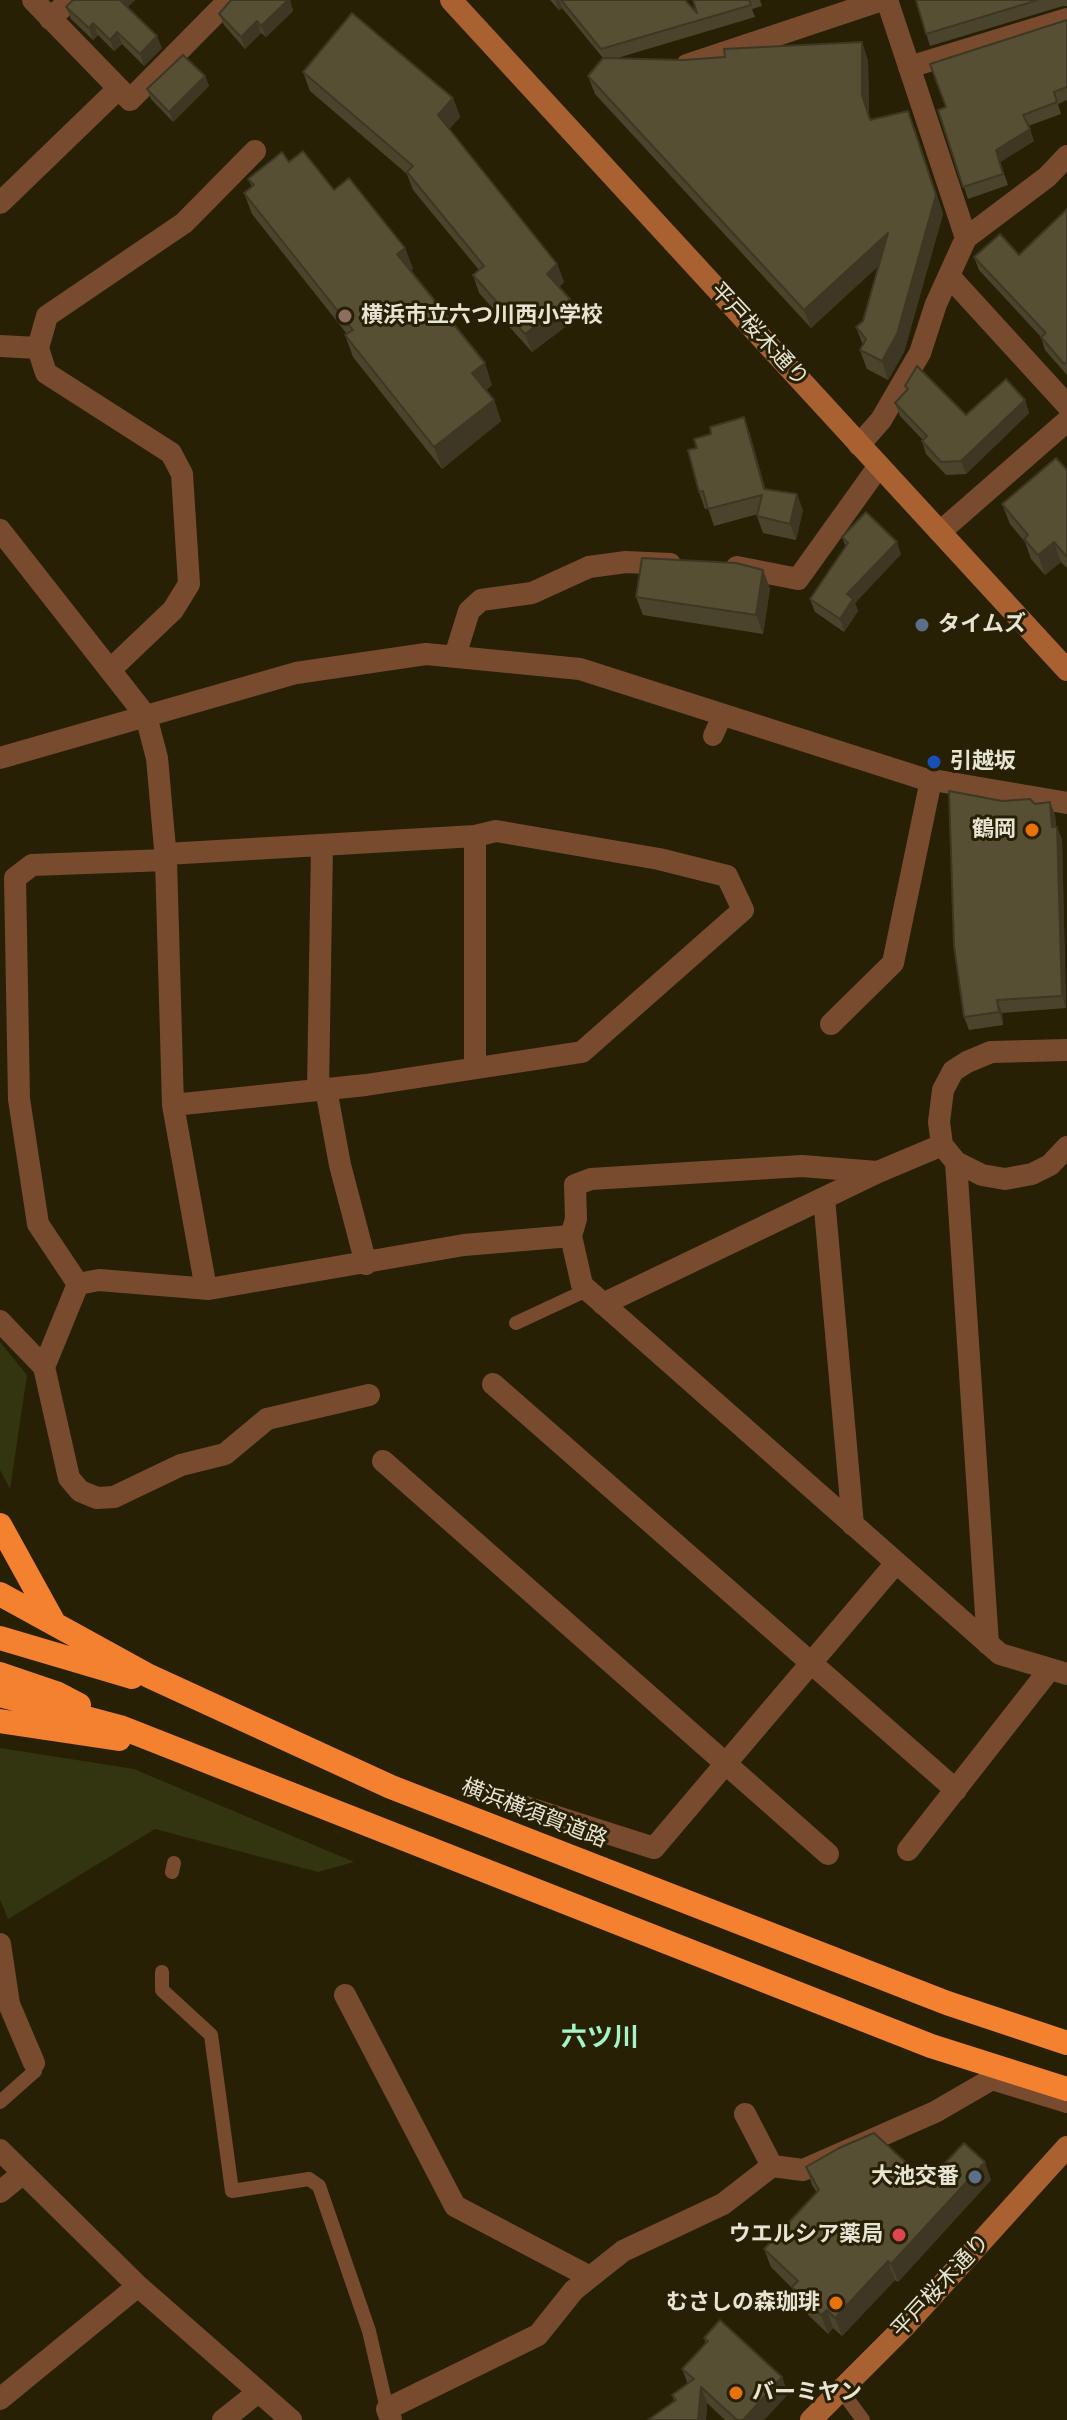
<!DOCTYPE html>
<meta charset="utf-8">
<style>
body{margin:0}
canvas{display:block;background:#272005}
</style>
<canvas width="1067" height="2420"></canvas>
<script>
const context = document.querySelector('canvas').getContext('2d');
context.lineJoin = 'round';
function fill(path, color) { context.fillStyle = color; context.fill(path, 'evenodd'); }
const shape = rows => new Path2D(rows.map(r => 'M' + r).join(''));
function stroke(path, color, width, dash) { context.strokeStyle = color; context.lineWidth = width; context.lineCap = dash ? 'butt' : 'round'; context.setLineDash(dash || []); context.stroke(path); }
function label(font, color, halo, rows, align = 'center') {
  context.font = font + ' Arial,"Noto Sans JP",sans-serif'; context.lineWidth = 6; context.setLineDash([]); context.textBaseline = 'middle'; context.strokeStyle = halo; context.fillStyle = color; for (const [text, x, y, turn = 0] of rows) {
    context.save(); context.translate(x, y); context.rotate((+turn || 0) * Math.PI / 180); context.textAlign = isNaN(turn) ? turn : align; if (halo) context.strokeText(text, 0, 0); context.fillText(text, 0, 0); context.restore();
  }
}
const green = shape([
 [0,1342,27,1375,10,1489,0,1470],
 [0,1748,134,1769,354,1862,318,1872,155,1829,8,1919,0,1899]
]);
const service = shape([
 [516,1323,587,1290],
 [172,1872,174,1863],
 [162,1972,162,1990,211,2035,232,2191,309,2179,319,2186,369,2331,387,2409],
 [0,2102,35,2071,34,2063],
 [841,2390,863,2420]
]);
const pedestrian = shape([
 [713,736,723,714]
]);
const minor = shape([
 [33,0,130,100,229,0],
 [887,0,966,238],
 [50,19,70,0],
 [687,65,882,0],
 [909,67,1067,19],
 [0,203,118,89],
 [949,276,1067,405],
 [0,346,38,348],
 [859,445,881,420,920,353,936,304,966,238,1047,177,1067,156],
 [0,530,146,716,157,758,166,860,173,1105,206,1289],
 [737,567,798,579,879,466],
 [455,656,469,611,481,600,532,593,589,567,626,562,670,564],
 [110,670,173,610,189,584,182,474,171,453,46,373,38,348,47,316,184,223,255,151],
 [475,836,475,1067],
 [166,854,475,836,496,831,659,859,727,876,743,910,582,1052,366,1085,173,1105],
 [831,1024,893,963,931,780],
 [1067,1050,991,1052,967,1062,953,1071,943,1090,939,1122,942,1145,956,1162,982,1175,1005,1179,1032,1174,1050,1165,1067,1147],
 [326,1089,340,1165,366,1264],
 [318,1090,322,845],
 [956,1162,988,1644],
 [824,1198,853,1525],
 [571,1236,576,1219,575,1185,591,1179,802,1166,877,1172],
 [78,1284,38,1224,19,1099,15,878,32,865,166,860],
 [603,1304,878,1172,942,1145],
 [0,1321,44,1367,69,1478,80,1491,97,1498,114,1497,181,1465,225,1454,267,1419,369,1395],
 [44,1367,78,1284,99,1280,209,1289,464,1245,571,1236,582,1285,1000,1654,1067,1674],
 [493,1384,956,1790],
 [383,1461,828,1854],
 [507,1801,654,1848,896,1563],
 [908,1850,1050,1669],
 [0,1944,9,2004,34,2063],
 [345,1995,455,2206,590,2277],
 [745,2114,772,2166],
 [0,2150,138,2286,291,2420],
 [0,2192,21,2175],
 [0,2399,138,2286],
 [223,2420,257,2393],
 [391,2420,387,2409,538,2335,574,2290,623,2251,723,2204,772,2166,803,2170,935,2112,992,2079,1067,2102]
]);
const tertiary = shape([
 [940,532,1067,421],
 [0,758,296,673,426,654,580,669,921,778,1067,803]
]);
const secondary = shape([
 [451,0,1067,670],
 [811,2420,904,2327,1067,2147]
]);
const motorway = shape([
 [0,1525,53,1621],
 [0,1594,149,1676,391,1787,947,2003,1067,2043],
 [0,1638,132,1677],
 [0,1674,56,1693,79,1705],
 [0,1695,120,1727,931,2046,1067,2089],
 [0,1721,119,1739]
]);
const wall = shape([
 [73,0,135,0,127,7,162,48,144,66,122,44,114,51,98,35,93,40,71,19,66,7],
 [231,0,290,0,293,11,266,37,261,33,245,49,224,25,219,14],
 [550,0,685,0,697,13,693,0,760,0,762,6,752,9,755,17,614,59,684,60,862,42,868,61,869,114,871,120,915,129,943,214,904,352,888,380,867,369,860,350,863,345,856,327,863,321,878,266,811,328,595,94,588,76,603,58,562,8,559,10],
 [916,0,1067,0,1067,6,1063,6,930,46],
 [1067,20,1067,100,1058,104,1061,114,1028,126,1034,141,1000,162,1008,185,968,199,938,110,946,107],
 [303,72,453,98,460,117,449,129,557,264,564,282,559,287,570,299,577,318,532,352,479,293,473,275,479,270,413,190,407,174,310,91],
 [205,76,209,86,173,122,151,99,147,89],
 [289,162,334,190,405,248,413,269,410,271,492,385,486,390,494,400,501,421,442,469,353,357,345,335,347,334,252,214,244,193,252,187,248,179],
 [1067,209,1067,375,1045,350,1041,337,979,270,974,257,1019,255],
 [905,386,966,415,1025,400,1029,413,966,474,946,475,926,454,922,441,923,440,900,416,895,403,907,390],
 [744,417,750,434,765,489,803,510,796,540,763,533,757,516,758,514,714,526,708,508,705,509,699,492,697,448,711,434],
 [1067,470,1067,568,1061,562,1045,575,1031,559,1025,542,1010,524,1002,504],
 [842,537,901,554,855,603,858,611,844,632,815,612,810,599,846,547],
 [763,570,770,589,763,634,643,615,636,597],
 [1002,801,1035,804,1050,802,1055,815,1056,827,1062,839,1066,1008,1002,1013,1003,1025,969,1030,964,1017],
 [806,2167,927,2182,991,2180,898,2282,895,2280,842,2336,833,2328,828,2334,799,2306,792,2288,771,2267,764,2249,817,2193,812,2185],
 [704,2338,782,2377,788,2394,764,2420,725,2420,707,2403,706,2420,649,2420,674,2401,672,2395,688,2384,682,2369,706,2344]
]);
const shadedWall = shape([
 [120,0,135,0,124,11],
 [288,0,290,0,293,11,266,37,261,26],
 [555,0,559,0,562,8,559,10],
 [257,21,261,33,245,49,241,37],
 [93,23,98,35,93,40,89,28],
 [117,32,122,44,114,51,110,40],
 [157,36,162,48,144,66,140,54],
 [862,42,868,61,869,114,876,138,862,95],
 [205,76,209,86,173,122,169,112],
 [453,98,460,117,445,134,438,115],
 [915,129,943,214,904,352,888,380,882,361],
 [1030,129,1034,141,1000,162,1008,185,996,150],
 [888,233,894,252,811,328,804,310],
 [405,248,413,269,405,275,397,254],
 [557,264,564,282,554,293,547,274],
 [570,299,577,318,532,352,525,334],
 [485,363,492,385,480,394,472,373],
 [494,400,501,421,442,469,434,447],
 [1025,400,1029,413,966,474,961,461],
 [744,417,750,434,770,505,764,489],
 [797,494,803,510,796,540,790,524],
 [897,542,901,554,855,603,858,611,844,632,840,619,847,594],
 [1054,542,1061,562,1045,575,1038,555],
 [763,570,770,589,763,634,756,615],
 [1050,802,1055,815,1057,840,1052,827],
 [1057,827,1062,839,1066,1008,1062,996],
 [997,1000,1002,1013,1003,1025,999,1012],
 [985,2162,991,2180,898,2282,891,2264],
 [888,2261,895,2280,842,2336,835,2318],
 [827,2310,833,2328,828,2334,821,2315],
 [782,2377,788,2394,764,2420,743,2420],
 [701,2387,707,2403,706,2420,698,2420]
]);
const building = shape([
 [73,0,120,0,157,36,140,54,117,32,110,40,93,23,89,28,66,7,73,0],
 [231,0,288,0,261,26,257,21,241,37,219,14,231,0],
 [561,0,685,0,697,13,693,0,749,0,751,5,601,49,561,0],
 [916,0,1038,0,926,34,916,0],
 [352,13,453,98,438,115,557,264,547,274,570,299,525,334,473,275,484,266,407,172,413,166,303,72,352,13],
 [1067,20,1067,87,1054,92,1057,102,1023,115,1030,129,996,150,1003,174,963,187,938,110,946,107,930,64,1067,20],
 [862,42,862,95,870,120,908,111,936,195,897,334,882,361,860,350,866,339,856,327,863,321,888,233,804,310,588,76,603,58,684,60,725,57,724,49,862,42],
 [183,55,205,76,169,112,147,89,183,55],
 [303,151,334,190,349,178,405,248,397,254,485,363,472,373,494,400,434,447,345,335,353,330,244,193,254,185,248,179,282,152,289,162,303,151],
 [1067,209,1067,362,1064,364,1041,337,1046,333,974,257,1000,234,1019,255,1067,209],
 [917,366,966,415,1006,379,1025,400,961,461,941,462,922,441,927,436,895,403,908,389,905,386,917,366],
 [744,417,764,489,797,494,790,524,757,516,762,495,708,509,703,491,699,492,688,450,697,448,694,439,711,434,710,427,744,417],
 [1056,458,1067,470,1067,557,1054,542,1038,555,1024,539,1028,535,1002,504,1056,458],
 [866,512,897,542,847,594,853,599,840,619,810,599,848,543,842,537,866,512],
 [642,558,736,563,763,570,756,615,636,597,642,558],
 [949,791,1002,801,1030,799,1035,804,1050,802,1052,827,1057,827,1062,996,997,1000,999,1012,964,1017,954,946,949,791],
 [874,2133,927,2182,964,2143,985,2162,891,2264,888,2261,835,2318,827,2310,821,2315,792,2287,798,2281,764,2249,819,2190,806,2167,839,2148,874,2133],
 [720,2320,782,2377,743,2420,737,2420,701,2387,698,2420,648,2420,676,2400,672,2395,694,2379,682,2369,708,2341,704,2338,720,2320]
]);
const markers = [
 [345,316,8,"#8d6e63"],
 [922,625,8,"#5c6f8a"],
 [934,762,8,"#1a4fb4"],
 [1032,830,8,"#e8710a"],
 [975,2177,8,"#5c6f8a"],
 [899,2235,8,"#e0444e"],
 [836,2303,8,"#e8710a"],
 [736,2393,8,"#e8710a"]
];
const poiNames = [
 ["横浜市立六つ川西小学校",361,316],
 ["タイムズ",938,625],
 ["引越坂",950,762],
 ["鶴岡",1016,830,"right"],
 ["大池交番",959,2177,"right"],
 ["ウエルシア薬局",883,2235,"right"],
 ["むさしの森珈琲",820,2303,"right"],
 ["バーミヤン",752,2393]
];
const streetNames = [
 ["平戸桜木通り",759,335,47],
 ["横浜横須賀道路",534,1814,21],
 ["平戸桜木通り",941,2286,-47]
];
const quarterNames = [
 ["六ツ川",600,2039]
];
fill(green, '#323510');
stroke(service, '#784b2f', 14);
stroke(pedestrian, '#784b2f', 20);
stroke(minor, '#784b2f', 22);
stroke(tertiary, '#784b2f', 22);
stroke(secondary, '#aa6132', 22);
stroke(motorway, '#f38130', 24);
fill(wall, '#4b442d');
fill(shadedWall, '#3d3724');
fill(building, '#574f34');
stroke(building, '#3d3724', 2);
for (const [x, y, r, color] of markers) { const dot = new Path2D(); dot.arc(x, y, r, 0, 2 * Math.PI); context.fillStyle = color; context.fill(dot); stroke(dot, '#272005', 3); }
label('bold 22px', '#e8e4d4', '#272005', poiNames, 'left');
label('22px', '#e8e4d4', '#272005', streetNames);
label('bold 26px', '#a4f4c8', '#272005', quarterNames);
</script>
